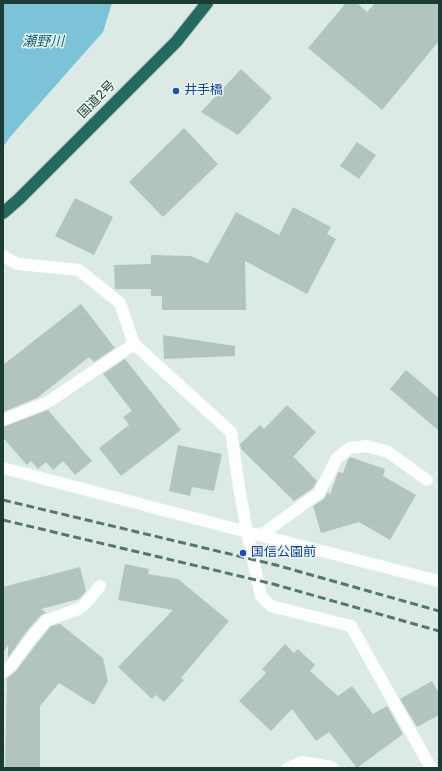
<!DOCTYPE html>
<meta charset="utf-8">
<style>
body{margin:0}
#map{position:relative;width:442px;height:771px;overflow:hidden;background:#dceae5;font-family:Roboto,sans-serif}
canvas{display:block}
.frame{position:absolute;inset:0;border:4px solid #1c3b35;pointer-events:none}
</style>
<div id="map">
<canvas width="442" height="771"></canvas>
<div class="frame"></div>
</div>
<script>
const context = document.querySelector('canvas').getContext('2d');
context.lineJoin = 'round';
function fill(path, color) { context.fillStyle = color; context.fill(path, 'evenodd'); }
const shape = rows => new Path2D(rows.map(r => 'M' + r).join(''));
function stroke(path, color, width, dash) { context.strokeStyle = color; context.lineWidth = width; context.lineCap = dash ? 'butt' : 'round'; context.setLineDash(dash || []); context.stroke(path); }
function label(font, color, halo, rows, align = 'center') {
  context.font = font + ' Roboto,"Noto Sans JP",sans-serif'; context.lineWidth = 3; context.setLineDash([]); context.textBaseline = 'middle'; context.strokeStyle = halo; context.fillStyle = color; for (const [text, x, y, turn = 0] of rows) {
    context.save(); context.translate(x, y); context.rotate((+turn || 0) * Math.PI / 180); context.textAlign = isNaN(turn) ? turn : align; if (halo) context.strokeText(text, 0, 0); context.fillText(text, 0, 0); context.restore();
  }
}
const water = shape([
 [3,3,112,3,103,32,10,137,3,147]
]);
const building = shape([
 [346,3,357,3,367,12,375,3,439,3,439,41,382,110,308,48],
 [241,69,272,98,238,135,201,112],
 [184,128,218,164,163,217,129,182],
 [357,142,376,155,359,179,340,166],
 [75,198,113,217,94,255,55,236],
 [293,207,331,227,327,234,336,239,307,294,245,261,246,310,162,310,162,296,151,296,151,289,115,289,114,265,151,264,151,255,191,256,209,264,208,263,236,212,279,235],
 [81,304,115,348,94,362,89,357,37,398,3,412,3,365],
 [163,335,235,346,235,356,164,359],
 [125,359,181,430,121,476,99,448,129,425,123,417,132,411,103,374],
 [406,370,439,398,439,431,390,389],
 [287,405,316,432,293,457,295,458,317,481,313,488,294,501,241,449,240,444,260,425,264,429],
 [48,410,92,461,75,475,63,461,53,470,46,462,38,469,31,461,27,465,3,438,3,427],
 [178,445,222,454,214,491,192,487,190,496,169,491],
 [350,457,385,469,383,476,416,495,390,540,359,522,321,533,313,506,324,499,328,492,330,495,338,472,343,473,348,459],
 [125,564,149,569,148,574,178,579,229,621,181,678,184,680,164,702,156,695,152,699,118,667,173,610,118,600],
 [80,567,86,591,79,599,41,609,46,613,41,615,26,632,8,658,8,645,3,653,3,587],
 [60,624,103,658,108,681,94,705,59,683,40,706,40,768,5,768,7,678,16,671,38,642,51,626],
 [285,644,294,653,298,649,315,665,310,671,338,696,352,686,373,714,387,706,403,734,357,768,329,732,316,741,292,709,271,731,239,701,266,673,262,669],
 [432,681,439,693,439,715,417,727,400,699]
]);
const minor = shape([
 [3,256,18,264,79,270,120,303,134,344,231,432,239,487,247,532,261,596,271,606,351,626,431,768],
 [3,420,48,402,134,344],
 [3,468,247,532,439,581],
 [261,535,319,493,337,458,350,448,367,446,388,452,427,480],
 [3,672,10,667,32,637,47,620,79,609,86,603,100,586],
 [288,768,302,762,331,767,333,768]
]);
const highway = shape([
 [3,213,19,199,176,42,207,3]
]);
const rail = shape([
 [3,500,276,565,439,611],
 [3,520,273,584,439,631]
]);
const markers = [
 [176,91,4,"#1a4fb4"],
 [243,553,4,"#1a4fb4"]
];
const transitNames = [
 ["井手橋",184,91],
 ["国信公園前",251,553]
];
const streetNames = [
 ["国道2号",97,100,-45]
];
const waterNames = [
 ["瀬野川",43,42]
];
fill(water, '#7cc3d7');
fill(building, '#b1c5be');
stroke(highway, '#bbc4c2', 14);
stroke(minor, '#fff', 12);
stroke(highway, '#256a61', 12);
stroke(rail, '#567771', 3, [8, 4]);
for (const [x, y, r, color] of markers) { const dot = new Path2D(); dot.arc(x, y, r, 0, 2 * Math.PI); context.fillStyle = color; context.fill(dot); stroke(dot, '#ecf7f2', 1.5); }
label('13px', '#164399', '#ecf7f2', transitNames, 'left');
label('13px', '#1c3b35', '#ecf7f2', streetNames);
label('italic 14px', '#11637c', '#ecf7f2', waterNames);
</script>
